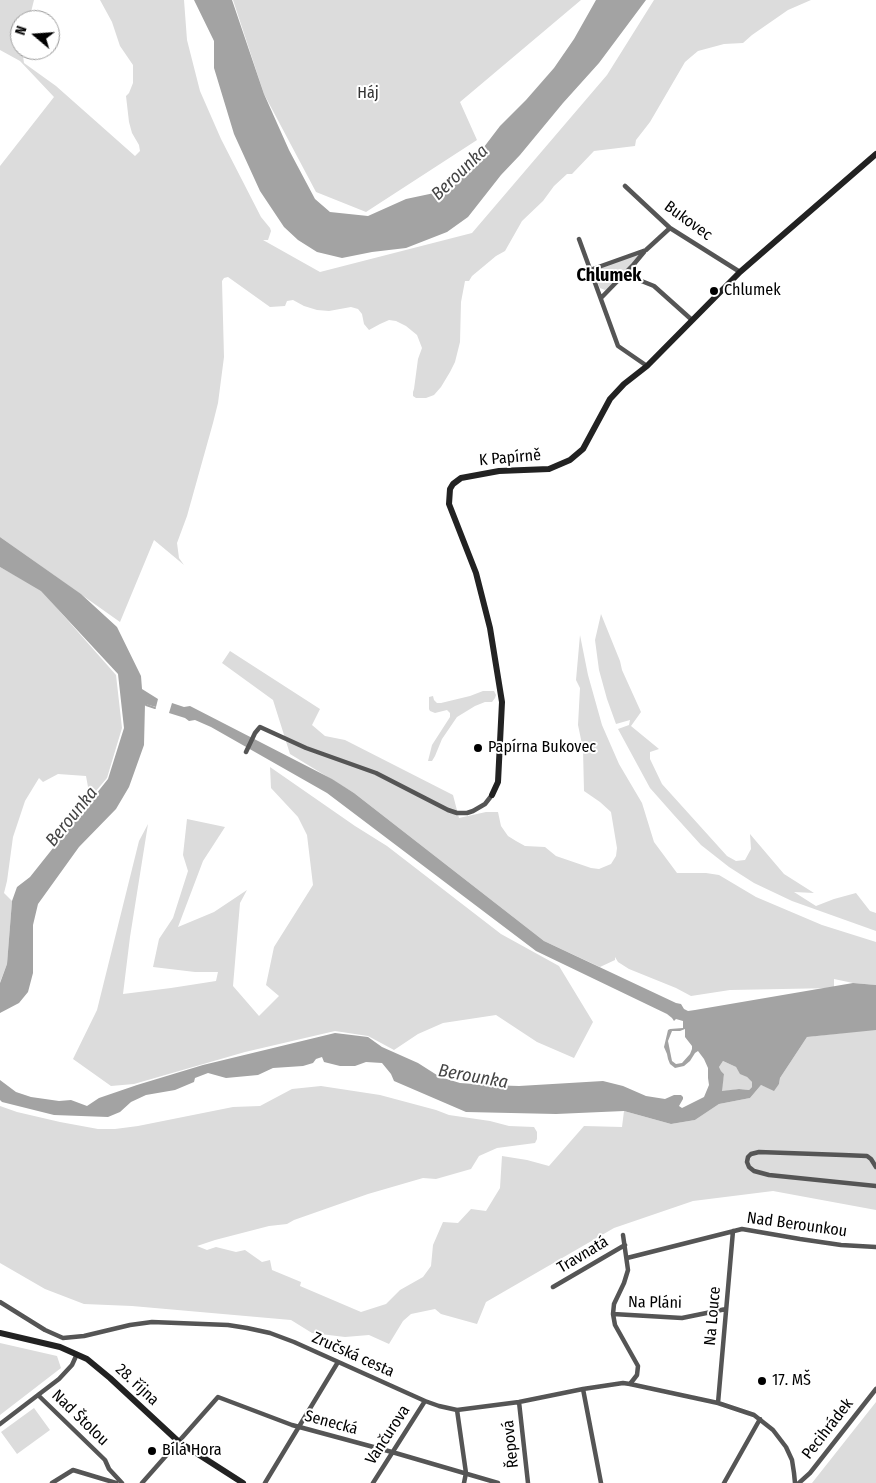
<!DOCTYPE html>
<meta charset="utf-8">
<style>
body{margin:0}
#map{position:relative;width:876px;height:1483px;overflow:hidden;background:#fff;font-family:"Fira Sans Condensed",sans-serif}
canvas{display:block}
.north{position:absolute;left:10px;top:10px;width:50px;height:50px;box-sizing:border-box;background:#fff;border:1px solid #999;border-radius:50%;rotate:288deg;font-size:14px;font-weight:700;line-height:20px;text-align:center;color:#000}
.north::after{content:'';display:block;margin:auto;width:18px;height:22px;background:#000;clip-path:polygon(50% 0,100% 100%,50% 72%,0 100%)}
</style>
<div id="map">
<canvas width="876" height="1483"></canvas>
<div class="north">N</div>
</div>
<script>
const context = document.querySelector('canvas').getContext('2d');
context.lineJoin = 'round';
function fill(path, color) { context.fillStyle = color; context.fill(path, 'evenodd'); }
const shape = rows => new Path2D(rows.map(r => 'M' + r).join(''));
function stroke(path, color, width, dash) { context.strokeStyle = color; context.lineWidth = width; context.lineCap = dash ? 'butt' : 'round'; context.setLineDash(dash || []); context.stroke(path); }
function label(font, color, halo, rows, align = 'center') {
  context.font = font + ' "Fira Sans Condensed",sans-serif'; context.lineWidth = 4; context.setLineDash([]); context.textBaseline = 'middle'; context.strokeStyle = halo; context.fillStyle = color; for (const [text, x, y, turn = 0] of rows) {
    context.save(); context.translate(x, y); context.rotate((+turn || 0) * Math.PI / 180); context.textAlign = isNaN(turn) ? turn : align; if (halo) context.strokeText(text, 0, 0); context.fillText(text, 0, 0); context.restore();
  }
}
const green = shape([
 [0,0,34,0,29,20,20,20,20,50,25,50,23,56,24,63,56,86,135,156,140,151,139,145,132,133,129,122,126,96,129,93,133,83,133,65,120,46,112,22,100,0,184,0,187,40,200,91,221,139,261,217,270,228,271,231,268,240,263,240,320,272,472,233,607,75,654,0,811,0,788,10,752,35,743,43,724,44,698,51,692,56,685,62,650,122,636,140,635,146,594,151,572,174,567,174,554,186,543,201,522,221,505,251,496,256,472,276,469,281,465,281,461,302,460,342,455,362,450,372,441,387,434,395,426,398,416,398,413,396,413,392,414,389,418,359,422,348,417,335,406,326,396,321,389,320,380,324,369,330,364,324,362,314,358,309,351,307,329,311,317,310,304,306,293,300,287,301,285,306,270,307,228,277,224,278,222,281,224,357,218,403,213,423,187,516,177,543,179,558,184,565,154,540,120,622,0,537,0,166,54,97,20,61,0,50],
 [233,0,581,0,460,102,477,140,366,212,316,192,264,94],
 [642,252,610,287,605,290,600,288,594,275,595,272,597,268],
 [0,567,41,590,116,675,122,728,107,778,90,798,86,776,58,774,43,782,39,778,25,801,13,837,7,881,4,893,12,901,7,964,0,982],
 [601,614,620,661,622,670,641,712,631,726,659,749,650,752,650,759,662,784,727,856,736,861,745,860,751,849,750,834,784,874,814,893,794,892,816,906,834,899,856,893,870,911,876,913,876,931,792,901,754,883,729,867,701,845,673,814,650,788,618,729,629,725,630,720,616,724,607,699,599,670,595,640],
 [580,635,588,675,602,725,619,764,642,803,654,842,677,873,706,873,719,875,756,897,822,925,876,942,876,985,853,983,834,979,834,988,730,990,691,996,676,988,629,969,618,962,615,957,615,960,600,967,544,941,354,793,290,754,273,700,222,663,230,651,320,709,312,725,325,736,345,740,453,795,459,818,486,812,498,812,501,826,508,836,516,841,525,846,545,847,556,856,591,868,599,869,611,864,616,856,617,848,611,812,600,802,584,791,583,749,578,725,580,688,576,680],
 [483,691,494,691,496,695,495,698,492,702,485,702,475,706,457,717,442,739,435,756,432,761,428,761,432,745,450,717,450,713,447,710,435,713,430,711,429,709,429,697,433,696,434,700,437,703,441,703,470,696],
 [270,767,355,826,387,846,501,934,559,966,593,1022,574,1058,537,1042,496,1015,443,1023,418,1034,394,1050,368,1036,335,1031,245,1052,134,1084,111,1086,73,1059,97,1010,139,841,148,824,130,937,123,994,171,988,216,981,218,972,195,972,153,967,159,939,173,918,188,871,183,855,187,819,225,827,203,861,178,927,214,912,247,890,240,903,233,986,259,1016,279,996,266,985,274,947,313,885,307,835,298,817,271,788],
 [868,1030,876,1030,876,1210,773,1191,693,1201,614,1228,486,1302,477,1324,441,1314,435,1309,411,1314,403,1321,389,1344,369,1335,345,1337,312,1333,291,1320,132,1306,84,1304,45,1289,0,1263,0,1106,17,1112,60,1122,98,1129,115,1129,138,1126,233,1107,260,1106,292,1089,321,1086,380,1095,436,1110,449,1115,490,1121,509,1126,534,1127,537,1132,537,1139,535,1143,497,1148,479,1156,471,1169,436,1179,423,1178,368,1194,294,1220,287,1224,269,1226,215,1240,197,1246,207,1250,216,1247,236,1252,245,1250,262,1262,270,1260,272,1270,301,1282,300,1286,361,1312,386,1304,400,1290,423,1277,431,1266,433,1245,443,1222,458,1223,471,1209,486,1211,500,1188,502,1156,527,1160,549,1166,584,1126,622,1127,624,1111,671,1124,695,1120,719,1104,750,1098,761,1085,774,1090,779,1084,780,1078,807,1037],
 [723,1061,736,1067,740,1073,747,1077,752,1082,752,1087,749,1090,739,1089,721,1092,724,1074,721,1071,719,1067],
 [0,1343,57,1356,61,1368,0,1415],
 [876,1402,876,1483,812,1483],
 [34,1408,50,1430,17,1454,1,1432]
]);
const water = shape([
 [194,0,232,0,264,94,289,150,315,199,330,212,368,216,406,199,439,192,455,185,500,126,526,100,554,68,574,39,596,0,646,0,599,63,563,103,520,155,501,175,468,217,447,232,406,248,372,252,342,258,317,252,298,240,284,227,260,191,234,134,214,68,214,41],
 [0,537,81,594,117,627,141,676,142,689,158,699,156,707,145,704,144,745,129,787,116,809,79,847,38,904,33,925,33,973,28,992,19,1003,0,1013,0,983,7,964,12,901,17,887,30,877,108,779,124,728,118,674,41,591,0,567],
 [172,703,184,707,190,706,332,779,354,793,544,941,676,1003,681,1004,684,1009,688,1011,695,1010,853,983,876,985,876,1030,807,1037,780,1078,779,1084,774,1091,761,1085,750,1098,719,1104,695,1120,671,1124,624,1111,556,1114,466,1112,394,1081,391,1074,382,1063,366,1062,355,1066,340,1066,324,1062,322,1057,316,1059,313,1063,303,1066,273,1068,258,1075,226,1078,208,1073,195,1078,194,1082,175,1090,146,1095,131,1102,120,1112,108,1117,54,1115,2,1102,0,1100,0,1080,16,1092,31,1097,59,1101,71,1100,87,1106,99,1098,137,1085,203,1065,335,1033,368,1037,382,1047,418,1063,440,1077,460,1083,487,1085,519,1086,603,1081,623,1086,646,1096,665,1099,674,1095,681,1095,683,1097,683,1099,679,1106,682,1108,704,1097,709,1085,708,1078,708,1068,704,1059,698,1051,695,1053,690,1061,684,1066,675,1068,670,1064,668,1059,667,1054,664,1047,668,1030,670,1029,683,1028,683,1021,676,1019,674,1021,672,1018,667,1014,536,951,327,793,211,727,195,720,189,721,185,718,169,713],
 [685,1029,685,1037,692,1046,692,1049,690,1054,682,1063,676,1064,672,1061,668,1041,672,1031,680,1031],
 [723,1061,736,1067,740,1074,747,1077,752,1082,752,1087,749,1090,739,1089,722,1091,724,1074,721,1071,719,1067]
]);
const stream = shape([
 [146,702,146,705,155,708]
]);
const street = shape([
 [625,186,670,228,740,272],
 [579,239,618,346,647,366],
 [634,264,639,280,654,286,692,320],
 [590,270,646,250,670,228],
 [601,298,634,264,644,252],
 [246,752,255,733,260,727,306,748,376,773,448,810,457,813,467,813,473,811,485,804,492,795],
 [876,1167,871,1159,867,1156,843,1155,759,1152,751,1154,748,1157,747,1162,749,1167,754,1171,769,1175,876,1186],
 [623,1235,628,1270,624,1283,614,1304,613,1314,615,1325,638,1366,637,1375,630,1384],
 [627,1258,742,1229,800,1239,841,1245,876,1247],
 [553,1287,625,1245],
 [0,1302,45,1330,63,1338,84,1336,130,1325,152,1322,228,1325,247,1328,270,1333,294,1342,425,1401,439,1406,457,1410,519,1402,583,1389,623,1383,630,1384,718,1403,754,1415,773,1430,786,1447,792,1460,794,1473,795,1483],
 [613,1314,682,1318,726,1309],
 [583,1389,601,1483],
 [38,1395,105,1460,109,1469,122,1483],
 [519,1402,528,1483],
 [718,1403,733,1231],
 [457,1410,466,1473,464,1483],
 [0,1424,59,1379,72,1365,77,1354],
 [52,1483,73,1470,116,1483],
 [142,1483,218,1397,292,1425,392,1452,498,1483],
 [265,1483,338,1362],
 [373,1483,425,1401],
 [724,1483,760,1419],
 [799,1483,810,1473,876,1389]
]);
const secondary = shape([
 [492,795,498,782,502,702,490,628,476,573,449,504,450,489,453,484,461,478,499,471,549,469,570,460,583,449,610,399,624,384,647,366,740,272,876,154],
 [0,1333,60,1347,87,1359,110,1378,179,1442,243,1483]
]);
const markers = [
 [714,291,5,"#000"],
 [478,748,5,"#000"],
 [762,1381,5,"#000"],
 [152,1451,5,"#000"]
];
const parkNames = [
 ["Háj",368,94]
];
const streetNames = [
 ["Bukovec",688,221,36],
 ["K Papírně",510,458,-5],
 ["Nad Berounkou",797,1225,8],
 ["Travnatá",583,1255,-31],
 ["Na Pláni",655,1303,1],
 ["Na Louce",713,1316,-85],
 ["Zručská cesta",353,1355,24],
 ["28. října",137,1385,43],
 ["Nad Štolou",80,1418,44],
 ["Senecká",331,1423,15],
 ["Pecihrádek",828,1429,-52],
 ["Vančurova",388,1435,-57],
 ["Řepová",511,1444,-96]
];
const poiNames = [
 ["Chlumek",724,291],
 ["Papírna Bukovec",488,748],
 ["17. MŠ",772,1381],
 ["Bílá Hora",162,1451]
];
const waterNames = [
 ["Berounka",460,173,-44],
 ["Berounka",72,817,-51],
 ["Berounka",473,1077,10]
];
const neighbourhoodNames = [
 ["Chlumek",609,276]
];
fill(green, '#dcdcdc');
fill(water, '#a3a3a3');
stroke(stream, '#a3a3a3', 2);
stroke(street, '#555', 4.5);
stroke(secondary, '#222', 6);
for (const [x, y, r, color] of markers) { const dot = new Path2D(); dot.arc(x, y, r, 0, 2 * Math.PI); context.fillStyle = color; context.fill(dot); stroke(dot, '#fff', 2); }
label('16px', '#333', '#fff', parkNames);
label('16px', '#000', '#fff', streetNames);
label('16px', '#000', '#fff', poiNames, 'left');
label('italic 18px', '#444', '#fff', waterNames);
label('bold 18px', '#000', '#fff', neighbourhoodNames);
</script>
